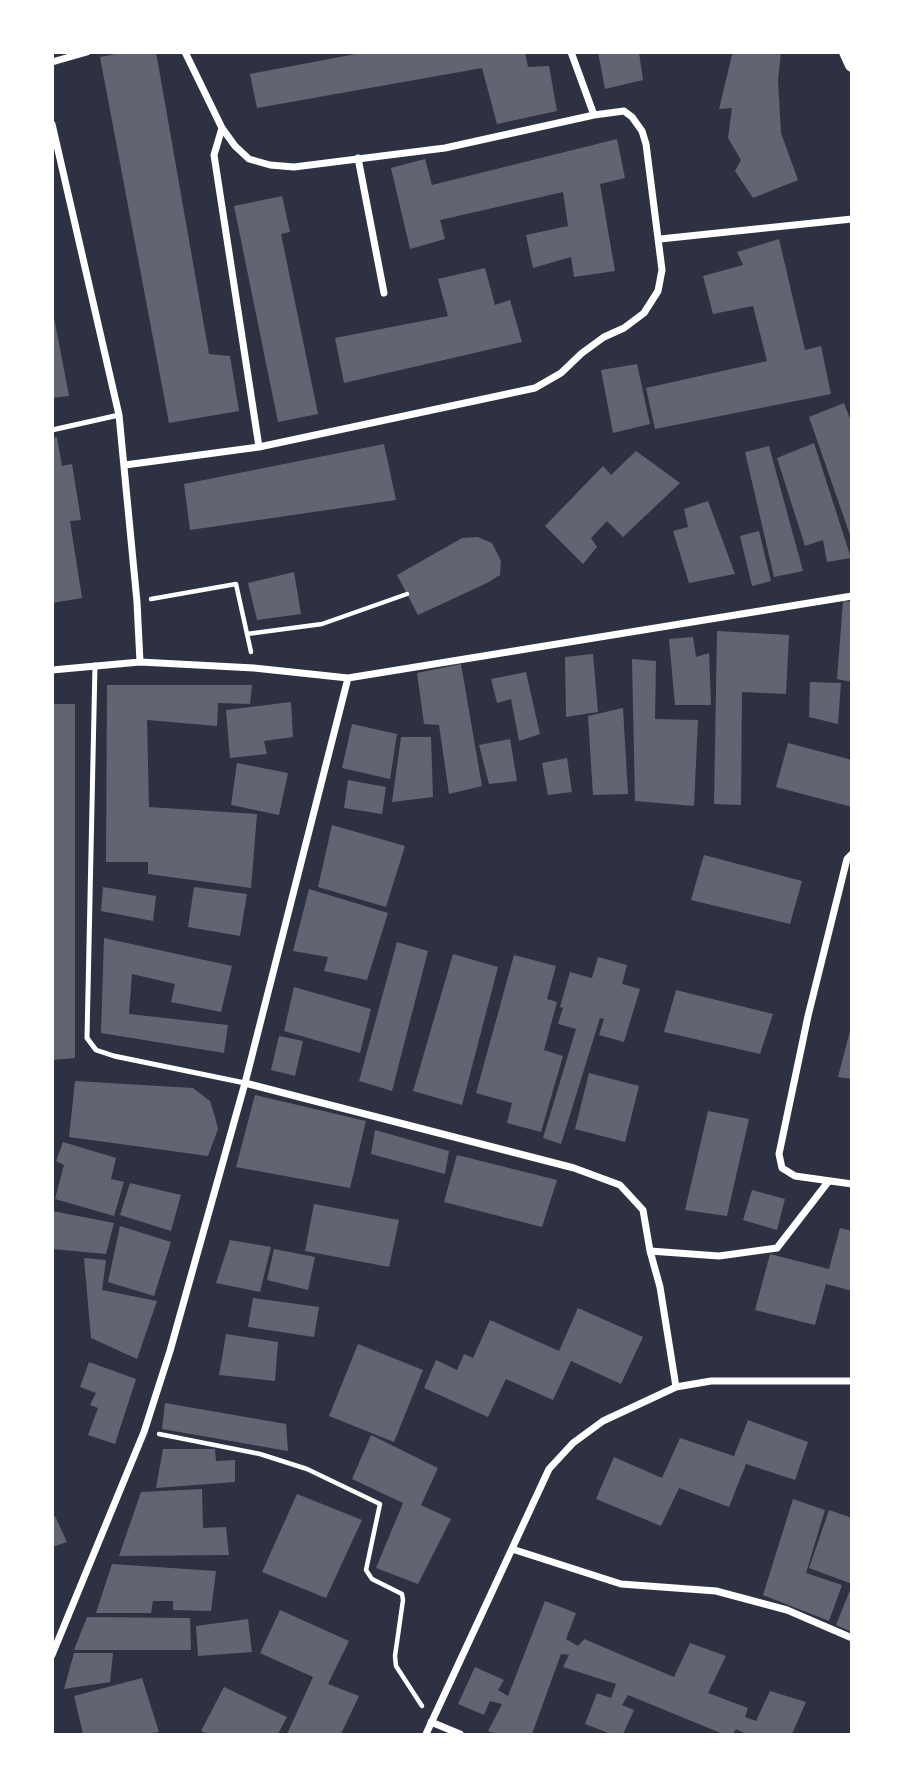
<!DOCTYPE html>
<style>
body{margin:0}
#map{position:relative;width:904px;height:1787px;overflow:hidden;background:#2d3142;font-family:Signika,sans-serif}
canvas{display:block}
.frame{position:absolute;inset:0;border:54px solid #fff;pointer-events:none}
</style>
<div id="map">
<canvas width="904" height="1787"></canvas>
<div class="frame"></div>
</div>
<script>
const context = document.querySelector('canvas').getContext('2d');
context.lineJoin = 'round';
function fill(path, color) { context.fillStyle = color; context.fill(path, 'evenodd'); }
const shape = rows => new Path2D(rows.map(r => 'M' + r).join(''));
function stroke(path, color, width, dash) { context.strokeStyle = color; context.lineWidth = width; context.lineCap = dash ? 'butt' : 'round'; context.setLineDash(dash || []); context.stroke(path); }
const building = shape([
 [126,52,156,52,209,354,230,356,239,411,169,423,100,57],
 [366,52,525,52,528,67,549,66,557,111,497,124,482,68,257,108,250,74],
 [598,52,639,52,643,80,605,89],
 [737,52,781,52,778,80,781,133,798,180,753,198,735,171,741,160,728,138,732,108,719,109,732,55],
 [617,139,625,178,600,184,615,271,574,277,571,257,533,268,526,235,568,226,563,192,440,220,445,239,410,249,391,168,425,159,432,185],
 [282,196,290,232,281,234,318,414,278,422,234,206],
 [779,239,805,350,821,346,831,394,655,429,646,388,767,361,753,306,713,314,703,276,743,265,737,252],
 [485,268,495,305,510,300,522,342,344,383,335,338,448,316,438,279],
 [52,307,69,396,52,398],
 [637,364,650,424,613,433,601,370],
 [844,403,852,424,851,538,809,417],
 [57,437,62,466,72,464,81,520,70,521,82,598,52,603,52,438],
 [814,443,851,558,827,562,823,540,805,546,777,458],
 [384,444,396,500,190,530,184,484],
 [769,446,803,571,774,577,745,452],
 [636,451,680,483,623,537,607,521,591,538,597,547,583,564,545,526,603,466,611,475],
 [708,501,735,574,689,583,673,531,688,527,684,509],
 [759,531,771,581,752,586,740,536],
 [478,537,492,543,501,561,500,575,487,583,418,615,397,575,462,538],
 [294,572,301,614,257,620,248,583],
 [843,601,852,602,852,682,837,679],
 [717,631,789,635,786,694,742,692,741,805,714,804],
 [693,637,696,657,709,653,711,705,675,705,669,639],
 [593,654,598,712,566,717,565,657],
 [632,659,656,661,655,719,698,720,694,806,635,801],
 [461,664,482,786,449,794,439,725,424,724,417,673],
 [526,672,540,734,519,741,511,699,497,703,491,679],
 [810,682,841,683,838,724,809,717],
 [107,685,252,685,250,704,218,703,217,726,147,720,149,807,257,814,251,888,148,874,148,862,106,862],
 [291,702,293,737,264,741,267,754,230,758,226,710],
 [52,704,75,704,75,1058,52,1060],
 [623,708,628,794,593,795,588,716],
 [352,724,397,734,390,779,342,768],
 [401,737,431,737,433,797,392,802],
 [510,739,517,781,489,784,479,745],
 [788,743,852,760,852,807,776,787],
 [567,758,572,792,548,795,542,763],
 [237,763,288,773,279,815,231,805],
 [348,780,386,787,382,814,344,808],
 [332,825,405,846,386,907,318,887],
 [704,855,802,881,790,924,691,900],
 [103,887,156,896,153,921,101,911],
 [194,887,247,894,240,936,188,927],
 [309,889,388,913,367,980,324,971,328,957,293,951],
 [104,938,232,966,221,1012,171,1002,175,984,132,974,129,1014,228,1025,224,1053,101,1033],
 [397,942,428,951,392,1091,359,1081],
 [453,954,498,967,462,1105,413,1091],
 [514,955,556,966,547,999,557,1002,544,1050,563,1056,541,1132,507,1123,512,1103,476,1093],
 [598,957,627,965,622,984,640,989,624,1042,599,1035,604,1019,600,1018,561,1144,543,1138,576,1029,558,1024,563,1008,560,1007,570,972,592,978],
 [294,987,371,1009,360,1053,284,1031],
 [676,990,773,1014,760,1054,664,1032],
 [851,1027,852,1027,852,1079,838,1077],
 [279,1036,303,1041,295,1076,271,1070],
 [589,1073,639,1086,625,1142,575,1129],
 [75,1081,193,1088,210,1101,215,1117,218,1129,208,1156,69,1137],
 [255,1095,366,1121,350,1188,236,1167],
 [708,1111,749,1119,727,1216,685,1210],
 [375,1130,449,1151,445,1174,371,1154],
 [63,1142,116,1158,111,1179,124,1182,114,1216,55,1199,64,1165,56,1161],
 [457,1155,557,1180,542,1227,444,1202],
 [130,1183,181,1195,171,1231,120,1215],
 [752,1190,785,1199,777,1230,743,1220],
 [314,1204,399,1220,389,1267,305,1251],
 [52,1211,114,1223,106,1254,52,1249],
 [120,1226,171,1242,154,1296,108,1282],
 [840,1228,852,1231,852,1291,826,1284,815,1325,755,1310,770,1254,829,1269],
 [230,1240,271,1247,260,1292,216,1283],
 [274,1249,315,1257,308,1290,267,1280],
 [84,1258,106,1260,102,1290,157,1301,137,1359,91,1338],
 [253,1298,319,1307,314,1337,248,1327],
 [578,1308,643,1337,621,1384,571,1361,553,1400,506,1379,488,1417,424,1388,436,1360,457,1370,464,1354,473,1358,490,1320,559,1351],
 [226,1334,278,1342,275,1381,219,1375],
 [358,1344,423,1370,394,1442,329,1416],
 [89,1362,136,1379,115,1444,88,1435,98,1408,90,1405,96,1393,80,1387],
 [165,1403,286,1424,288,1451,162,1429],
 [748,1420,808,1442,795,1480,746,1464,729,1507,679,1488,661,1526,596,1499,614,1457,662,1478,680,1438,734,1456],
 [371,1435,438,1468,421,1505,451,1519,418,1584,376,1568,403,1503,352,1479],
 [163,1449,215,1449,216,1461,235,1460,235,1482,156,1488],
 [202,1489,203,1528,226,1527,229,1555,119,1556,141,1492],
 [297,1494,362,1520,326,1598,262,1572],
 [793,1499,825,1510,806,1573,842,1585,829,1621,763,1595],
 [829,1510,852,1518,852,1584,809,1568],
 [55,1516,67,1542,52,1547,52,1517],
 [112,1564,216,1571,211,1611,173,1610,173,1601,153,1601,151,1613,96,1613],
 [852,1585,852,1632,836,1625],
 [545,1601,576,1613,566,1639,578,1646,584,1639,674,1677,690,1643,726,1656,708,1693,748,1708,745,1717,756,1721,770,1691,806,1702,792,1734,747,1734,736,1729,733,1734,723,1734,628,1695,622,1705,634,1710,623,1734,611,1734,585,1724,597,1693,611,1698,616,1684,563,1667,569,1655,561,1654,532,1734,496,1734,488,1731,502,1704,490,1701,484,1715,458,1704,475,1667,504,1680,498,1690,508,1696],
 [280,1610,349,1641,328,1684,359,1696,341,1734,287,1734,313,1677,260,1653],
 [87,1617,190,1618,191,1650,74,1650],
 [248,1619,252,1652,198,1656,196,1626],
 [74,1653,113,1653,110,1682,64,1689],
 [142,1678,159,1732,145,1734,83,1734,74,1696],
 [224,1687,287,1717,278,1734,208,1734,201,1731]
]);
const path = shape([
 [151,599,236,584,251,652],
 [247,634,322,624,407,594],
 [159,1434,260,1454,307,1469,380,1504,366,1570,372,1579,402,1594,403,1600,395,1656,396,1666,422,1706]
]);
const service = shape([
 [52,430,119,415],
 [95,665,87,1038,96,1050,114,1056,245,1083]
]);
const minor = shape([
 [571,52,594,115],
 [52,62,87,52],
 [52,124,119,415,137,602,140,662],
 [222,128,214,155,259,447],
 [358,158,384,293],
 [660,239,852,219],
 [125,465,259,447,535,388,561,373,582,353,604,337,624,328,644,313,658,291,662,270,646,144,642,131,632,117,624,111,594,115,445,148,294,167,270,165,249,159,235,146,222,128,185,52],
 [52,670,140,662,254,668,348,678,852,596],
 [852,854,847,859,808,1016,779,1154,782,1168,795,1176,852,1184],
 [245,1083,574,1168,620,1185,643,1210,650,1251,660,1287,676,1387],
 [650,1251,719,1256,777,1248,828,1182],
 [512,1549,621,1584,716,1591,787,1610,852,1638],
 [52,1655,144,1432,170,1351,245,1083,348,678],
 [431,1722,460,1734],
 [426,1734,549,1469,573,1443,603,1421,676,1387,711,1381,852,1381]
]);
const secondary = shape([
 [846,52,852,65]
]);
fill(building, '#626471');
stroke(path, '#fff', 4.5);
stroke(service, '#fff', 5);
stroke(minor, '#fff', 7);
stroke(secondary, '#fff', 14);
</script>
